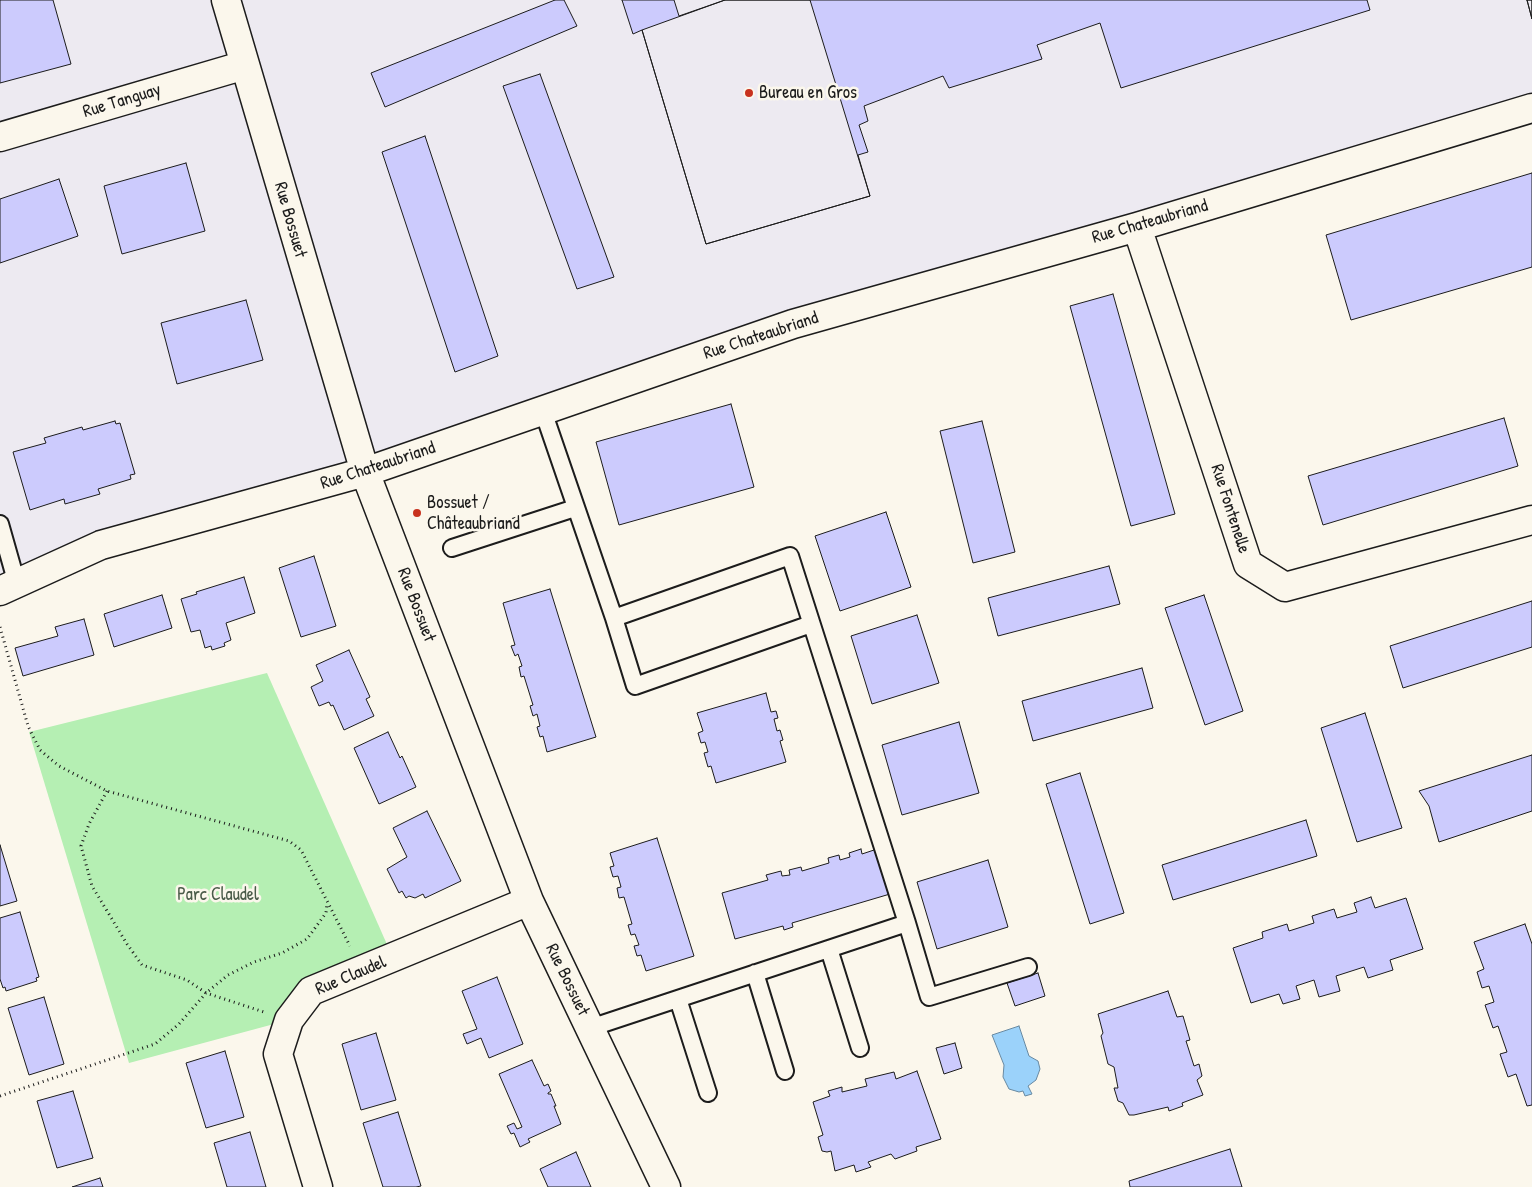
<!DOCTYPE html>
<meta charset="utf-8">
<style>
body{margin:0}
canvas{display:block;background:#fbf7ec}
</style>
<canvas width="1532" height="1187"></canvas>
<script>
const context = document.querySelector('canvas').getContext('2d');
context.lineJoin = 'round';
function fill(path, color) { context.fillStyle = color; context.fill(path, 'evenodd'); }
const shape = rows => new Path2D(rows.map(r => 'M' + r).join(''));
function stroke(path, color, width, dash) { context.strokeStyle = color; context.lineWidth = width; context.lineCap = dash ? 'butt' : 'round'; context.setLineDash(dash || []); context.stroke(path); }
function label(font, color, halo, rows, align = 'center') {
  context.font = font + ' "Patrick Hand",sans-serif'; context.lineWidth = 5; context.setLineDash([]); context.textBaseline = 'middle'; context.strokeStyle = halo; context.fillStyle = color; for (const [text, x, y, turn = 0] of rows) {
    context.save(); context.translate(x, y); context.rotate((+turn || 0) * Math.PI / 180); context.textAlign = isNaN(turn) ? turn : align; if (halo) context.strokeText(text, 0, 0); context.fillText(text, 0, 0); context.restore();
  }
}
const built = shape([
 [0,0,1532,0,1532,98,0,579]
]);
const green = shape([
 [267,673,393,958,289,1020,129,1063,29,732]
]);
const water = shape([
 [1019,1026,1029,1056,1038,1061,1040,1069,1036,1080,1028,1086,1032,1094,1025,1096,1023,1091,1019,1092,1009,1089,1003,1077,1004,1065,992,1035,1019,1026]
]);
const building = shape([
 [0,0,53,0,71,64,0,83,0,0],
 [555,0,564,0,577,26,385,107,371,73,555,0],
 [622,0,674,0,679,16,725,0,1367,0,1370,10,1121,88,1100,23,1037,45,1042,59,949,88,943,76,864,106,868,121,859,125,868,152,858,155,870,196,706,244,642,30,633,34,622,0],
 [725,0,810,0,870,196,706,244,642,30,725,0],
 [1527,0,1532,0,1532,19,1527,0],
 [1527,0,1532,0,1532,19,1527,0],
 [540,74,614,277,577,289,503,86,540,74],
 [425,136,498,356,455,372,382,152,425,136],
 [186,163,205,231,122,254,104,186,186,163],
 [1532,173,1532,267,1351,320,1326,235,1532,173],
 [59,179,78,236,0,263,0,199,59,179],
 [1113,294,1175,514,1131,526,1070,306,1113,294],
 [246,300,263,360,177,384,161,323,246,300],
 [731,404,754,487,619,525,596,442,731,404],
 [1504,418,1518,466,1323,525,1308,476,1504,418],
 [115,421,116,424,120,423,135,474,130,475,131,479,98,489,100,494,65,504,64,499,30,510,13,452,46,443,44,438,82,427,83,430,115,421],
 [982,421,1015,552,973,563,940,431,982,421],
 [886,512,911,587,840,611,815,536,886,512],
 [314,556,336,626,301,637,279,568,314,556],
 [1109,566,1120,604,998,636,988,598,1109,566],
 [244,577,255,613,226,623,231,640,224,643,225,646,212,650,211,646,205,648,200,630,191,632,181,599,197,594,196,592,244,577],
 [550,589,596,737,547,752,543,736,540,737,537,727,540,726,537,714,533,716,530,706,533,705,524,676,521,677,519,667,522,666,518,654,515,656,511,646,515,645,503,603,550,589],
 [162,595,172,628,114,647,104,614,162,595],
 [1204,595,1243,711,1205,725,1165,608,1204,595],
 [1532,601,1532,647,1403,688,1390,646,1532,601],
 [917,615,939,683,872,704,851,636,917,615],
 [84,619,94,655,23,676,15,648,58,636,55,627,84,619],
 [349,650,370,697,366,699,374,716,344,730,333,705,331,706,329,702,319,706,311,687,323,681,316,665,349,650],
 [1142,668,1153,708,1033,741,1022,701,1142,668],
 [766,693,771,712,776,711,778,718,774,719,777,731,780,730,783,740,780,741,786,762,716,783,711,766,708,767,704,753,708,752,705,742,701,743,698,733,703,731,697,713,766,693],
 [1365,713,1402,828,1357,842,1321,728,1365,713],
 [959,722,979,793,902,815,882,745,959,722],
 [388,732,400,758,402,756,416,787,379,804,354,748,388,732],
 [1532,755,1532,811,1439,842,1429,806,1419,791,1532,755],
 [1080,773,1124,913,1090,924,1046,784,1080,773],
 [427,811,461,881,425,898,423,894,415,898,409,896,406,898,402,891,399,893,387,869,407,857,393,828,427,811],
 [1306,820,1317,856,1173,900,1162,865,1306,820],
 [657,838,694,956,646,971,641,955,637,956,634,946,639,945,635,934,631,935,628,925,632,924,624,897,619,898,617,888,621,887,618,876,613,877,610,867,614,866,610,853,657,838],
 [0,845,17,901,0,906,0,845],
 [861,849,862,854,877,849,890,894,792,923,793,927,784,930,783,926,735,939,722,893,768,880,766,875,781,871,782,876,790,875,789,870,801,867,802,871,829,863,828,858,839,855,840,860,850,857,849,853,861,849],
 [988,860,1008,927,937,949,917,882,988,860],
 [1371,897,1375,908,1406,898,1423,949,1390,960,1393,970,1368,978,1364,967,1336,976,1340,991,1319,997,1314,980,1296,986,1300,999,1283,1004,1279,994,1251,1003,1233,948,1263,938,1262,932,1287,924,1289,931,1314,923,1312,916,1334,909,1337,918,1357,912,1354,903,1371,897],
 [20,912,39,977,36,978,37,981,6,991,5,987,3,988,0,979,0,918,20,912],
 [1525,924,1532,944,1532,1105,1527,1106,1516,1074,1508,1077,1500,1054,1507,1052,1498,1026,1493,1028,1485,1005,1494,1002,1489,986,1482,988,1477,972,1484,969,1474,942,1525,924],
 [1038,973,1045,996,1015,1006,1007,983,1038,973],
 [497,977,523,1044,489,1058,481,1038,467,1044,463,1034,477,1029,462,991,497,977],
 [1168,991,1177,1017,1183,1016,1190,1040,1186,1041,1194,1066,1199,1064,1202,1076,1197,1080,1203,1095,1182,1103,1183,1106,1169,1111,1168,1107,1134,1115,1129,1115,1123,1103,1118,1101,1114,1088,1118,1088,1114,1067,1108,1064,1101,1036,1103,1033,1098,1014,1168,991],
 [44,997,64,1064,29,1075,8,1008,44,997],
 [376,1033,396,1100,361,1110,342,1044,376,1033],
 [955,1043,962,1068,944,1074,936,1048,955,1043],
 [225,1051,244,1117,206,1128,186,1063,225,1051],
 [532,1060,544,1086,548,1084,551,1091,548,1093,548,1094,551,1094,556,1106,554,1106,561,1124,528,1139,530,1142,520,1147,514,1133,511,1134,507,1126,514,1123,517,1129,522,1127,499,1074,532,1060],
 [917,1071,941,1139,916,1147,917,1151,895,1159,891,1154,868,1162,871,1167,856,1172,854,1165,835,1171,831,1151,827,1152,822,1151,818,1137,823,1135,813,1102,830,1096,828,1091,842,1087,842,1092,867,1086,865,1079,894,1072,896,1079,917,1071],
 [73,1091,93,1158,57,1168,37,1101,73,1091],
 [398,1112,421,1186,416,1187,383,1187,363,1123,398,1112],
 [250,1132,266,1187,227,1187,214,1143,250,1132],
 [1230,1149,1242,1187,1130,1187,1129,1181,1230,1149],
 [576,1152,591,1187,548,1187,540,1169,576,1152],
 [100,1178,103,1187,72,1187,100,1178]
]);
const path = shape([
 [0,627,28,726,40,750,59,766,107,791,289,841,301,850,350,946],
 [107,791,89,824,81,846,92,886,127,944,142,965,187,980,206,993,228,975,254,962,282,953,307,939,326,913,327,903],
 [0,1096,155,1044,179,1024,206,993,264,1012]
]);
const service = shape([
 [543,411,614,618,790,556,907,923,590,1028],
 [0,524,17,584],
 [452,548,575,508],
 [614,618,635,686,811,624],
 [907,923,929,997,1028,967],
 [829,949,860,1048],
 [755,973,785,1071],
 [678,999,708,1093]
]);
const minor = shape([
 [226,0,365,472,529,901,666,1187],
 [0,137,245,65],
 [1137,227,1248,564,1285,587,1532,520],
 [0,591,101,545,365,472,793,324,1137,227,1532,108],
 [318,1187,278,1054,289,1020,311,991,529,901]
]);
const markers = [
 [749,93,5,"#c8321e"],
 [417,513,5,"#c8321e"]
];
const poiNames = [
 ["Bureau en Gros",759,93],
 ["Bossuet /",427,503],
 ["Châteaubriand",427,524]
];
const streetNames = [
 ["Rue Tanguay",122,101,-17],
 ["Rue Bossuet",290,220,74],
 ["Rue Chateaubriand",1150,222,-16],
 ["Rue Chateaubriand",761,336,-18],
 ["Rue Chateaubriand",378,466,-18],
 ["Rue Fontenelle",1230,509,72],
 ["Rue Bossuet",416,605,69],
 ["Rue Claudel",351,976,-23],
 ["Rue Bossuet",567,980,64]
];
const parkNames = [
 ["Parc Claudel",218,895]
];
fill(built, '#edeaf1');
fill(green, '#b5efb3');
fill(water, '#9bd2fa');
stroke(water, '#6889a1', 1);
fill(building, '#cccbfd');
stroke(building, '#1c1c1c', 1);
stroke(service, '#1c1c1c', 20);
stroke(minor, '#1c1c1c', 31);
stroke(path, '#1c1c1c', 3, [1, 4]);
stroke(service, '#fbf7ec', 16);
stroke(minor, '#fbf7ec', 28);
for (const [x, y, r, color] of markers) { const dot = new Path2D(); dot.arc(x, y, r, 0, 2 * Math.PI); context.fillStyle = color; context.fill(dot); stroke(dot, '#fbf7ec', 2); }
label('18px', '#1c1c1c', '#fbf7ec', poiNames, 'left');
label('18px', '#1c1c1c', '#fbf7ec', streetNames);
label('18px', '#4a5b49', '#fbf7ec', parkNames);
</script>
